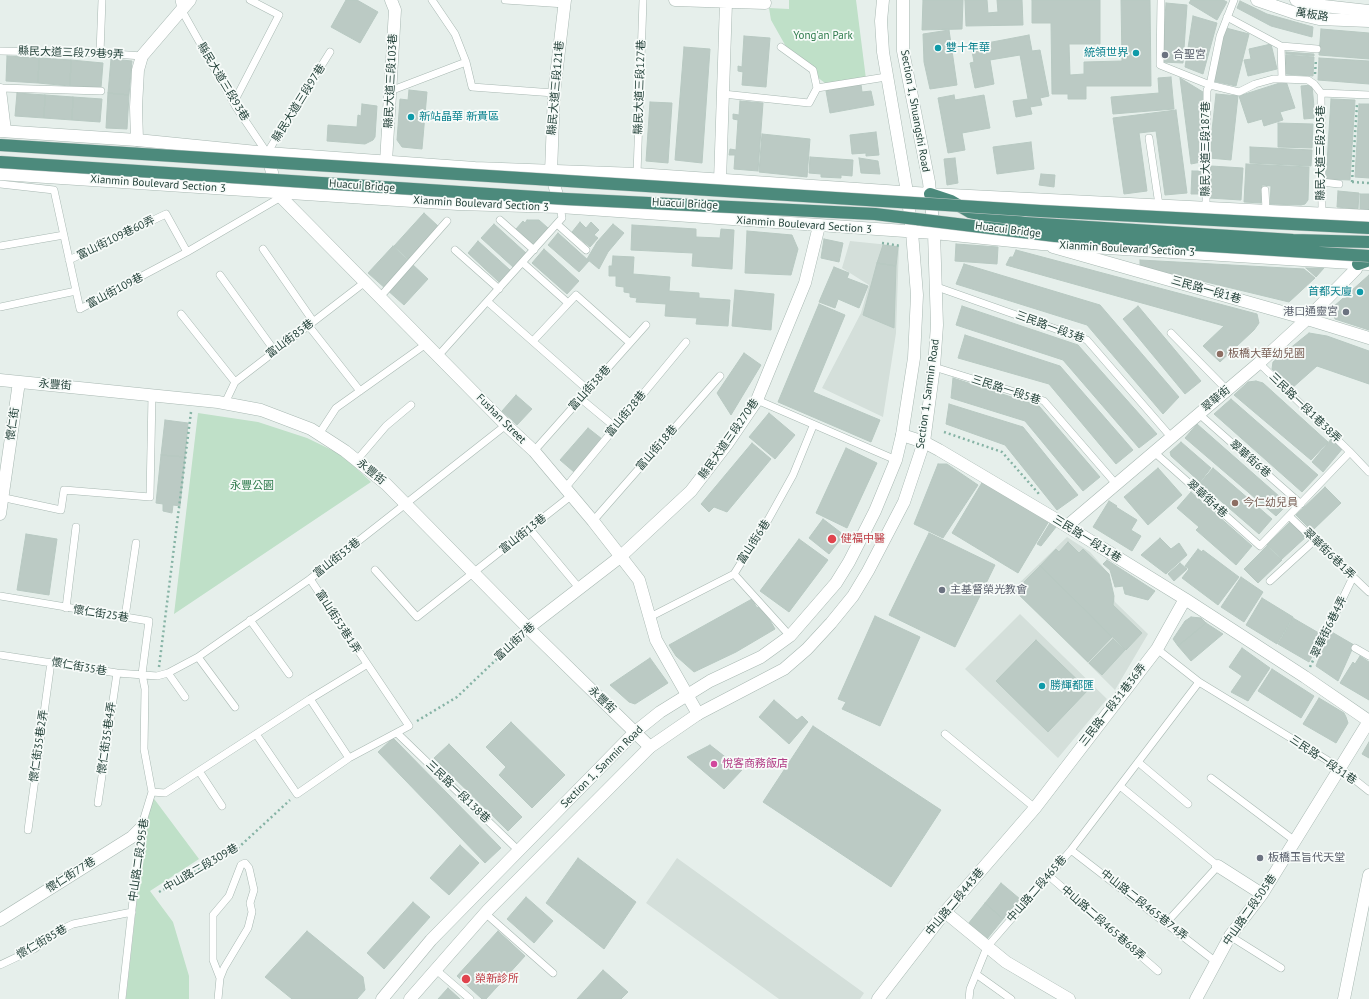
<!DOCTYPE html>
<meta charset="utf-8">
<style>
body{margin:0}
canvas{display:block;background:#e6efeb}
</style>
<canvas width="1369" height="999"></canvas>
<script>
const context = document.querySelector('canvas').getContext('2d');
context.lineJoin = 'round';
function fill(path, color) { context.fillStyle = color; context.fill(path, 'evenodd'); }
const shape = rows => new Path2D(rows.map(r => 'M' + r).join(''));
function stroke(path, color, width, dash) { context.strokeStyle = color; context.lineWidth = width; context.lineCap = dash ? 'butt' : 'round'; context.setLineDash(dash || []); context.stroke(path); }
function label(font, color, halo, rows, align = 'center') {
  context.font = font + ' "PT Sans","Noto Sans TC",sans-serif'; context.lineWidth = 3.5; context.setLineDash([]); context.textBaseline = 'middle'; context.strokeStyle = halo; context.fillStyle = color; for (const [text, x, y, turn = 0] of rows) {
    context.save(); context.translate(x, y); context.rotate((+turn || 0) * Math.PI / 180); context.textAlign = isNaN(turn) ? turn : align; if (halo) context.strokeText(text, 0, 0); context.fillText(text, 0, 0); context.restore();
  }
}
const built = shape([
 [850,241,899,246,896,333,883,417,822,388,861,313,869,285,842,268],
 [1067,537,1090,552,1098,561,1109,574,1115,602,1148,634,1115,690,1013,589],
 [1020,614,1107,699,1058,758,965,669],
 [677,858,864,993,860,999,779,999,646,903]
]);
const green = shape([
 [789,0,856,0,866,79,829,86,793,59,771,20,769,8,789,9],
 [198,413,258,422,307,438,342,455,371,482,174,614],
 [149,792,199,859,150,891,173,922,189,976,189,999,126,999]
]);
const building = shape([
 [346,0,357,0,378,12,360,43,331,27,346,0],
 [923,0,963,0,962,29,922,30,923,0],
 [965,0,987,0,988,13,998,12,997,0,1022,0,1023,25,966,26,965,0],
 [1032,0,1100,0,1100,44,1069,44,1070,75,1084,74,1084,62,1122,61,1121,0,1150,0,1151,86,1086,86,1086,99,1068,99,1068,94,1052,94,1051,23,1032,23,1032,0],
 [1191,0,1223,0,1227,2,1217,20,1189,3,1191,0],
 [1240,1,1267,14,1313,27,1312,37,1271,26,1237,8,1240,1],
 [1166,3,1187,5,1183,63,1162,62,1166,3],
 [1193,16,1217,23,1203,74,1185,67,1193,16],
 [1226,28,1249,34,1236,86,1213,81,1226,28],
 [1321,29,1369,33,1369,59,1319,55,1321,29],
 [949,30,957,85,930,89,924,62,923,34,949,30],
 [1029,35,1032,51,1040,50,1049,96,1040,98,1042,105,1030,107,1032,114,1016,117,1013,101,1028,99,1020,55,990,60,994,84,975,88,970,63,974,62,971,46,1029,35],
 [744,36,770,38,766,87,742,85,743,72,738,71,738,66,742,67,744,36],
 [1271,44,1277,69,1248,76,1244,60,1251,59,1249,49,1271,44],
 [684,47,710,49,702,163,675,160,684,47],
 [1286,52,1314,54,1314,56,1286,54,1286,52],
 [1286,55,1314,57,1313,76,1285,74,1286,55],
 [7,56,39,58,38,83,6,81,7,56],
 [39,58,71,60,70,86,38,83,39,58],
 [1319,58,1369,61,1369,84,1318,80,1319,58],
 [111,59,132,61,129,95,108,93,111,59],
 [71,60,103,63,101,88,70,86,71,60],
 [1171,77,1174,109,1113,114,1111,97,1159,93,1158,78,1171,77],
 [1180,78,1203,92,1201,162,1191,164,1180,78],
 [1286,81,1295,108,1280,112,1283,120,1264,126,1262,119,1248,123,1239,96,1286,81],
 [861,84,862,92,871,91,874,105,830,113,826,91,861,84],
 [1312,85,1315,118,1304,119,1301,86,1312,85],
 [409,90,427,92,422,149,402,147,397,140,400,99,408,100,409,90],
 [17,93,45,95,44,118,15,116,17,93],
 [108,93,129,95,127,129,106,128,108,93],
 [1216,94,1238,96,1231,160,1209,158,1216,94],
 [45,95,73,97,72,120,44,118,45,95],
 [954,95,955,100,984,95,990,128,962,133,965,150,948,153,938,98,954,95],
 [73,97,102,99,100,122,72,120,73,97],
 [1331,99,1355,100,1350,180,1326,179,1331,99],
 [740,101,763,103,758,171,734,169,735,155,729,155,730,149,736,150,738,120,733,119,733,114,739,115,740,101],
 [650,102,672,103,668,163,646,161,650,102],
 [362,104,377,106,375,137,373,140,365,144,327,141,328,125,357,127,358,115,361,116,362,104],
 [1359,104,1369,104,1369,178,1355,177,1359,104],
 [1176,110,1187,193,1165,195,1156,131,1139,133,1147,191,1124,194,1113,118,1176,110],
 [1278,123,1313,124,1312,148,1278,147,1278,123],
 [876,132,879,155,866,156,866,153,852,154,850,135,876,132],
 [762,134,810,139,807,177,759,172,762,134],
 [1031,142,1034,169,997,174,993,147,1031,142],
 [1250,147,1312,150,1311,166,1250,163,1250,147],
 [810,157,853,160,852,176,841,175,841,178,821,177,821,174,809,173,810,157],
 [859,158,878,161,880,174,861,173,859,158],
 [955,158,958,183,947,185,944,159,955,158],
 [1246,164,1309,167,1308,200,1305,204,1301,205,1270,204,1271,186,1262,185,1261,203,1244,202,1246,164],
 [1211,166,1243,168,1241,200,1209,198,1211,166],
 [1192,171,1202,171,1201,194,1191,194,1192,171],
 [1041,174,1055,175,1054,187,1039,185,1041,174],
 [1338,191,1359,193,1358,209,1337,207,1338,191],
 [1360,194,1369,194,1369,210,1360,209,1360,194],
 [424,213,438,226,408,259,394,246,424,213],
 [527,220,539,220,548,228,533,245,516,229,523,221,525,223,527,220],
 [580,222,586,228,591,222,599,230,594,235,598,238,590,247,572,232,580,222],
 [494,224,526,253,513,267,481,238,494,224],
 [613,224,624,233,608,252,599,269,587,259,597,242,613,224],
 [632,225,696,229,696,237,720,238,721,229,734,230,732,269,692,266,693,253,631,250,632,225],
 [747,231,792,235,798,249,791,275,745,273,747,231],
 [558,233,589,261,579,272,548,245,558,233],
 [824,239,843,243,839,262,821,258,824,239],
 [478,241,510,270,499,282,468,253,478,241],
 [956,244,998,247,997,264,955,261,956,244],
 [883,245,898,247,896,266,877,263,883,245],
 [393,246,428,279,404,305,368,273,393,246],
 [544,249,579,281,567,294,532,263,544,249],
 [1016,250,1257,314,1259,323,1254,330,1220,362,1203,346,1224,326,1006,265,1010,257,1013,257,1016,250],
 [613,256,634,257,633,274,670,277,669,291,699,293,699,298,730,300,728,326,696,324,697,318,665,316,666,304,636,302,637,298,630,297,630,293,624,292,624,287,616,286,616,276,609,276,609,266,612,266,613,256],
 [1140,260,1304,269,1315,278,1289,302,1140,266,1140,260],
 [877,263,896,266,894,328,863,315,877,263],
 [964,264,1100,305,1179,397,1163,414,1087,325,956,284,964,264],
 [834,267,849,273,847,278,868,286,859,308,838,299,835,308,819,302,834,267],
 [1306,268,1324,268,1316,277,1306,268],
 [1369,275,1369,330,1335,319,1332,308,1369,275],
 [735,290,774,294,771,330,732,326,735,290],
 [819,304,845,315,813,392,880,420,871,442,778,402,819,304],
 [962,306,1078,345,1157,434,1139,448,1063,360,956,325,962,306],
 [1138,306,1201,381,1185,394,1123,319,1138,306],
 [1309,333,1327,336,1369,351,1369,384,1317,366,1291,389,1272,369,1273,362,1309,333],
 [965,335,1060,366,1133,450,1116,464,1049,384,958,358,965,335],
 [744,353,761,365,731,415,717,393,744,353],
 [953,378,1039,406,1100,477,1083,491,1025,421,951,398,953,378],
 [1256,381,1263,383,1328,442,1311,460,1234,395,1248,382,1256,381],
 [516,395,532,409,517,425,502,411,516,395],
 [1231,399,1318,475,1302,492,1214,414,1231,399],
 [949,404,1023,427,1078,495,1057,510,1005,445,946,424,949,404],
 [769,413,795,435,775,459,749,437,769,413],
 [165,420,188,423,185,457,161,455,165,420],
 [1197,424,1288,504,1276,516,1185,438,1197,424],
 [588,428,602,439,574,472,560,460,588,428],
 [1332,438,1343,448,1323,472,1312,462,1332,438],
 [1181,442,1211,468,1200,482,1171,456,1170,452,1181,442],
 [752,443,771,459,727,512,714,507,709,512,701,504,752,443],
 [846,448,877,463,847,528,816,513,846,448],
 [161,455,185,457,180,506,173,505,172,513,163,511,163,504,156,503,161,455],
 [938,464,947,464,978,485,943,538,914,524,938,464],
 [1158,468,1182,495,1148,525,1124,497,1158,468],
 [1213,468,1272,519,1259,534,1200,483,1213,468],
 [983,481,1049,521,1018,573,952,533,983,481],
 [1325,487,1341,503,1312,531,1296,515,1325,487],
 [1191,492,1252,546,1236,565,1196,530,1199,527,1177,508,1191,492],
 [1109,501,1117,506,1116,507,1137,520,1131,530,1141,536,1132,551,1093,527,1109,501],
 [823,519,844,535,829,554,809,538,823,519],
 [1291,521,1307,536,1282,559,1267,545,1291,521],
 [1050,523,1056,527,1041,546,1037,544,1050,523],
 [929,533,995,565,955,647,889,615,929,533],
 [26,534,57,539,49,595,17,590,26,534],
 [1160,538,1171,549,1179,543,1187,555,1166,574,1141,555,1160,538],
 [799,539,828,560,789,612,760,591,799,539],
 [1068,542,1079,553,1083,549,1109,574,1114,596,1113,605,1142,633,1126,650,1040,566,1056,549,1059,552,1068,542],
 [1267,546,1282,560,1258,583,1244,569,1267,546],
 [1198,549,1202,552,1203,550,1239,577,1218,605,1182,578,1189,569,1185,566,1198,549],
 [1107,560,1155,591,1148,600,1125,594,1123,586,1115,587,1110,570,1103,564,1107,560],
 [1180,563,1187,569,1174,581,1168,574,1180,563],
 [1040,566,1112,637,1088,662,1015,591,1040,566],
 [1241,577,1263,592,1244,622,1221,607,1241,577],
 [1262,598,1293,617,1277,644,1246,625,1262,598],
 [752,599,757,608,761,605,775,629,736,652,694,672,676,656,669,645,752,599],
 [875,616,920,637,880,726,842,709,846,702,838,699,875,616],
 [1191,617,1201,618,1206,623,1178,646,1173,639,1185,621,1191,617],
 [1293,618,1324,636,1309,662,1278,644,1293,618],
 [1206,623,1223,634,1191,661,1178,646,1206,623],
 [1330,631,1354,645,1338,681,1316,666,1330,631],
 [1113,639,1125,650,1102,675,1089,663,1113,639],
 [1036,640,1088,690,1048,732,996,681,1036,640],
 [1242,648,1270,668,1248,701,1231,692,1242,676,1229,667,1242,648],
 [1360,656,1369,662,1369,700,1340,683,1353,662,1355,664,1360,656],
 [650,658,668,683,635,704,629,702,610,685,650,658],
 [1272,669,1314,696,1301,718,1258,691,1272,669],
 [1319,698,1344,713,1346,717,1348,723,1336,743,1303,724,1319,698],
 [774,700,797,720,802,716,808,722,789,744,759,717,774,700],
 [511,722,565,775,532,808,499,775,506,767,486,747,511,722],
 [813,726,941,810,891,887,763,802,813,726],
 [393,738,501,848,485,863,378,752,393,738],
 [1369,742,1369,758,1362,754,1369,742],
 [449,744,522,817,508,831,434,758,449,744],
 [710,745,742,770,724,789,687,757,710,745],
 [460,845,479,863,449,895,430,878,460,845],
 [578,858,636,902,604,949,546,903,578,858],
 [1001,883,1020,899,1003,919,985,903,1001,883],
 [526,897,553,921,534,943,507,919,526,897],
 [413,902,430,917,384,969,367,953,413,902],
 [985,903,1003,919,987,939,968,924,985,903],
 [307,931,363,977,365,990,357,999,292,999,265,977,307,931],
 [498,931,525,956,486,999,482,999,457,976,498,931],
 [603,970,628,992,621,999,577,999,603,970],
 [448,988,460,999,438,999,448,988]
]);
const path = shape([
 [1315,74,1316,59],
 [1352,182,1357,104],
 [1352,182,1369,183],
 [882,243,901,246],
 [944,432,1002,452,1039,494],
 [159,667,191,412],
 [1310,667,1323,639],
 [417,721,457,697,521,636],
 [159,892,239,847,290,800]
]);
const service = shape([
 [179,0,181,9,236,107,267,153,330,52],
 [432,0,455,34,466,62],
 [505,0,565,4],
 [1161,0,1160,65,1210,85,1239,92,1255,84,1273,79,1282,79,1308,80,1314,84,1321,93],
 [1227,17,1281,46,1317,49],
 [1281,46,1282,79],
 [0,51,100,53,142,56],
 [100,53,102,0],
 [0,88,101,91],
 [817,88,886,77],
 [390,91,466,62,472,87,554,93],
 [1321,93,1322,213],
 [1321,93,1369,95],
 [723,94,809,103,817,88,813,70,781,47],
 [234,102,279,15,250,0],
 [1149,138,1159,205],
 [637,174,643,0],
 [1321,182,1339,184],
 [0,184,54,190,80,309,187,252,281,197],
 [1265,190,1266,210],
 [1206,207,1207,90,1210,85,1220,36,1234,0],
 [500,220,534,250],
 [557,224,586,250],
 [0,246,64,235],
 [263,249,313,321],
 [455,250,499,289],
 [69,260,166,214,187,252],
 [523,263,568,303],
 [220,275,274,350],
 [937,287,1087,340,1171,437],
 [380,297,447,221],
 [488,302,588,390],
 [0,307,76,291],
 [181,314,235,382],
 [308,325,360,391],
 [1171,333,1227,390],
 [533,341,576,295,630,343],
 [438,356,562,218,560,207],
 [1259,363,1350,452],
 [934,367,1044,401,1116,484],
 [580,398,615,427],
 [757,400,896,460],
 [225,403,235,382,365,282],
 [1199,414,1301,504],
 [319,434,336,408,426,344],
 [534,451,646,325],
 [1154,452,1260,546,1350,452,1369,472],
 [357,460,386,426,411,405],
 [566,487,686,342],
 [0,497,61,510,64,490,150,497,152,395],
 [1289,516,1369,592],
 [593,521,720,376],
 [529,528,580,589],
 [375,570,417,617,572,495],
 [734,574,790,636],
 [1270,581,1315,540],
 [0,596,149,621,142,674,145,689,144,749,152,792,141,828,122,999],
 [66,608,76,527],
 [125,617,136,543],
 [650,617,734,574,768,520,793,475,813,426],
 [250,620,289,674],
 [1327,631,1353,577],
 [1355,648,1369,656],
 [1157,649,1199,682,1340,768,1369,791],
 [0,655,117,673,157,676,168,673,198,657,310,579,506,425],
 [198,657,235,707],
 [168,673,185,697],
 [310,699,349,758],
 [397,733,519,851],
 [256,734,297,794,349,758,409,726,310,579],
 [945,734,1035,808],
 [1138,762,1188,804],
 [199,771,222,806],
 [1211,778,1295,841],
 [1120,786,1218,866,1167,922],
 [152,792,165,793,310,699,366,665],
 [98,803,117,673],
 [28,830,51,662],
 [1071,850,1216,962],
 [1048,875,1158,971],
 [485,913,553,973],
 [1230,936,1281,968],
 [0,965,34,949,58,931,73,924,132,912],
 [435,969,470,999],
 [976,974,1011,999],
 [218,999,220,978,224,968,248,928,252,912,250,903,254,890,249,868,245,863,241,865,229,896,213,915,213,960,220,978],
 [969,999,970,989,987,947,1071,850,1199,682]
]);
const minor = shape([
 [675,0,765,3],
 [1257,0,1298,14,1319,19,1369,21],
 [0,90,5,131],
 [137,140,136,107,138,70,142,56,190,0],
 [267,153,277,192,281,197,506,425,534,451,593,521,639,580,656,640,698,714],
 [386,162,395,10,391,0],
 [720,181,726,3],
 [560,207,551,172,554,93,565,0],
 [1053,247,1307,319,1369,338],
 [0,380,218,402,261,410,311,429,345,451,386,484,528,628,650,747],
 [902,435,924,442,939,450,1052,517,1185,599,1305,677,1369,721],
 [0,514,19,382],
 [1067,526,1259,363,1307,319,1356,269,1358,264],
 [528,628,620,557,691,491,727,444,757,400,805,283,819,226],
 [1218,866,1262,894],
 [945,912,1006,962,1069,999],
 [0,920,132,837,141,828],
 [878,999,945,912,1035,808,1157,649,1185,599],
 [1196,999,1230,936,1262,894,1369,721],
 [1344,999,1369,875]
]);
const tertiary = shape([
 [1296,0,1306,4,1369,11],
 [0,131,137,140,267,153,475,168,637,174,930,194,1369,216],
 [0,174,458,204,560,207,934,233,1042,244,1368,264],
 [382,999,431,940,635,732,660,712,710,681,761,657,790,636,836,583,849,562,875,511,896,460,902,435,914,358,917,295,912,232,907,192,883,52,881,21,883,0],
 [410,999,488,910,650,747,698,714,784,669,807,649,831,623,853,596,868,571,904,502,924,442,934,367,937,325,934,233,929,182,903,51,903,0]
]);
const trunk = shape([
 [930,194,951,201,970,212,1025,223],
 [1358,264,1369,260]
]);
const trunkBridge = shape([
 [0,145,1040,211,1369,228],
 [0,162,566,199,875,214,1055,236,1369,256],
 [1025,223,1293,240,1369,242]
]);
const markers = [
 [938,48,4,"#0f9aa8"],
 [1136,53,4,"#0f9aa8"],
 [1165,55,4,"#6b7280"],
 [411,117,4,"#0f9aa8"],
 [1360,292,4,"#0f9aa8"],
 [1346,312,4,"#6b7280"],
 [1220,354,4,"#8d6e63"],
 [1235,503,4,"#8d6e63"],
 [832,539,5,"#e0444e"],
 [942,590,4,"#6b7280"],
 [1042,686,4,"#0f9aa8"],
 [714,764,4,"#d1479c"],
 [1260,858,4,"#6b7280"],
 [466,979,5,"#e0444e"]
];
const streetNames = [
 ["萬板路",1312,15,9],
 ["縣民大道三段79巷9弄",71,53,2],
 ["縣民大道三段103巷",391,81,-87],
 ["縣民大道三段93巷",223,82,59],
 ["縣民大道三段127巷",640,87,-88],
 ["縣民大道三段121巷",556,88,-85],
 ["縣民大道三段97巷",299,103,-58],
 ["Section 1, Shuangshi Road",915,111,80],
 ["縣民大道三段187巷",1206,149,-90],
 ["縣民大道三段205巷",1321,153,-90],
 ["Xianmin Boulevard Section 3",158,184,4],
 ["Huacui Bridge",362,186,4],
 ["Xianmin Boulevard Section 3",481,204,3],
 ["Huacui Bridge",685,204,3],
 ["Xianmin Boulevard Section 3",804,225,4],
 ["Huacui Bridge",1008,230,7],
 ["富山街109巷60弄",116,238,-26],
 ["Xianmin Boulevard Section 3",1127,249,3],
 ["三民路一段1巷",1206,290,16],
 ["富山街109巷",115,291,-28],
 ["三民路一段3巷",1050,327,20],
 ["富山街85巷",290,339,-37],
 ["永豐街",55,385,5],
 ["富山街38巷",590,388,-48],
 ["三民路一段5巷",1006,390,18],
 ["Section 1, Sanmin Road",928,394,-82],
 ["翠華街",1216,399,-40],
 ["三民路一段1巷38弄",1305,408,44],
 ["富山街28巷",626,414,-50],
 ["Fushan Street",501,419,45],
 ["懷仁街",13,424,-82],
 ["縣民大道三段270巷",729,439,-55],
 ["富山街18巷",657,448,-49],
 ["翠華街6巷",1250,459,41],
 ["永豐街",371,472,39],
 ["翠華街4巷",1207,499,42],
 ["富山街13巷",523,534,-38],
 ["三民路一段31巷",1087,539,32],
 ["富山街6巷",754,542,-57],
 ["翠華街6巷1弄",1329,554,44],
 ["富山街53巷",337,558,-38],
 ["懷仁街25巷",101,614,9],
 ["富山街53巷1弄",338,622,57],
 ["翠華街6巷4弄",1329,627,-64],
 ["富山街7巷",515,642,-43],
 ["懷仁街35巷",79,667,10],
 ["永豐街",602,700,44],
 ["三民路一段31巷36弄",1113,705,-52],
 ["懷仁街35巷4弄",107,738,-82],
 ["懷仁街35巷2弄",39,746,-82],
 ["三民路一段31巷",1323,760,34],
 ["Section 1, Sanmin Road",602,767,-45],
 ["三民路一段138巷",458,792,44],
 ["中山路二段295巷",139,860,-82],
 ["中山路二段309巷",201,868,-30],
 ["懷仁街77巷",71,875,-32],
 ["中山路二段465巷",1037,889,-49],
 ["中山路二段443巷",955,902,-50],
 ["中山路二段465巷74弄",1144,905,38],
 ["中山路二段505巷",1250,910,-55],
 ["中山路二段465巷68弄",1103,923,41],
 ["懷仁街85巷",42,942,-30]
];
const parkNames = [
 ["Yong'an Park",823,36],
 ["永豐公園",252,486]
];
const cultureNames = [
 ["雙十年華",946,48],
 ["統領世界",1128,53,"right"],
 ["新站晶華 新貴區",419,117],
 ["首都天廈",1352,292,"right"],
 ["勝輝都匯",1050,686]
];
const worshipNames = [
 ["合聖宮",1173,55],
 ["港口通靈宮",1338,312,"right"],
 ["主基督榮光教會",950,590],
 ["板橋玉旨代天堂",1268,858]
];
const educationNames = [
 ["板橋大華幼兒園",1228,354],
 ["今仁幼兒員",1243,503]
];
const healthNames = [
 ["健福中醫",841,539],
 ["榮新診所",475,979]
];
const hotelNames = [
 ["悅客商務飯店",722,764]
];
fill(built, '#d4dfda');
fill(green, '#bfe0c8');
fill(building, '#bbcac4');
stroke(building, '#b8c9c2', 1);
stroke(service, '#a8b8b2', 8);
stroke(minor, '#a8b8b2', 13);
stroke(tertiary, '#a8b8b2', 13);
stroke(trunk, '#c2cac8', 13);
stroke(path, '#86b3a5', 2.5, [2, 3]);
stroke(service, '#fff', 7);
stroke(minor, '#fff', 12);
stroke(tertiary, '#fff', 12);
stroke(trunk, '#4c8a7c', 12);
stroke(trunkBridge, '#c2cac8', 13, []);
stroke(trunkBridge, '#4c8a7c', 12);
for (const [x, y, r, color] of markers) { const dot = new Path2D(); dot.arc(x, y, r, 0, 2 * Math.PI); context.fillStyle = color; context.fill(dot); stroke(dot, '#f7fbf9', 1.5); }
label('11px', '#24423a', '#f7fbf9', streetNames);
label('11px', '#2d7a4b', '#f7fbf9', parkNames);
label('11px', '#0d838f', '#f7fbf9', cultureNames, 'left');
label('11px', '#5b616d', '#f7fbf9', worshipNames, 'left');
label('11px', '#785e54', '#f7fbf9', educationNames, 'left');
label('11px', '#be3a42', '#f7fbf9', healthNames, 'left');
label('11px', '#b23c85', '#f7fbf9', hotelNames, 'left');
</script>
